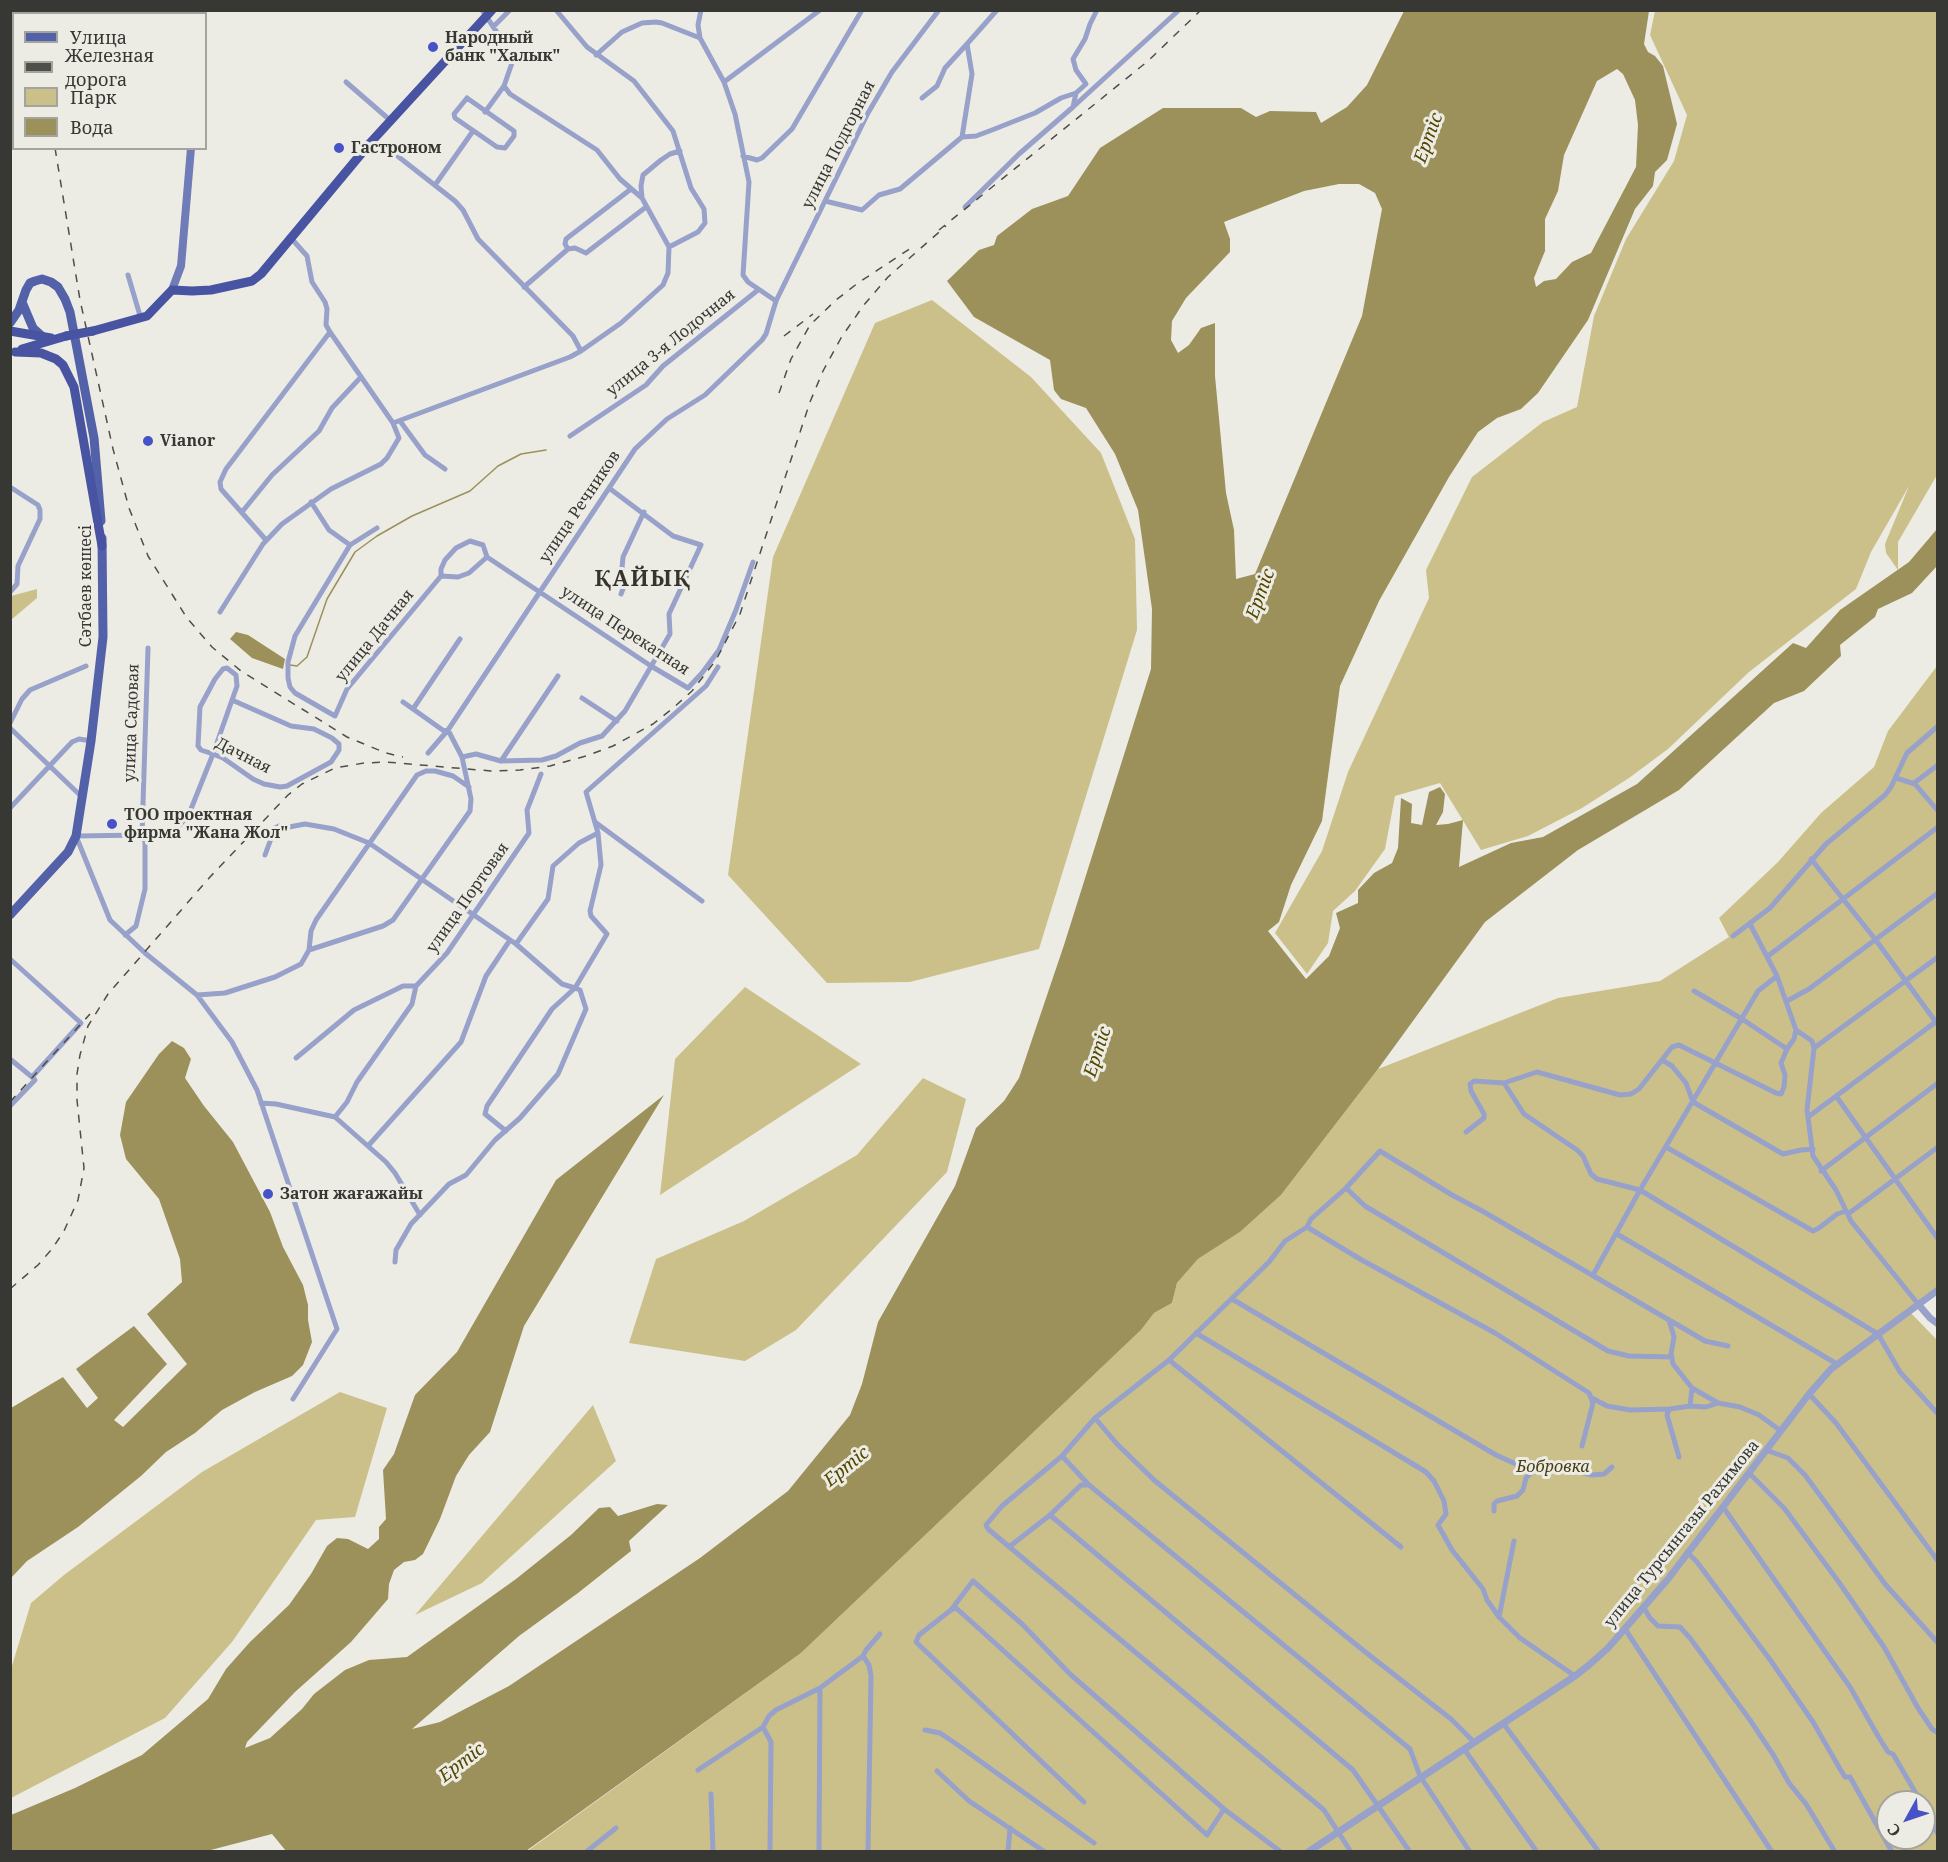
<!DOCTYPE html>
<meta charset="utf-8">
<style>
body{margin:0}
#map{position:relative;width:1948px;height:1862px;overflow:hidden;background:#edece4;font-family:"Noto Serif",serif}
canvas{display:block}
.frame{position:absolute;inset:0;border:12px solid #373734;pointer-events:none}
.legend{position:absolute;left:12px;top:12px;width:195px;height:138px;box-sizing:border-box;background:#edece4;border:2px solid #a4a49e;margin:0;padding:8px 10px;list-style:none;font-size:18px;color:#373734}
.legend li{display:flex;align-items:center;gap:12px;height:30px}
.legend b{width:30px;border:2px solid #a4a49e}
.north{position:absolute;left:1876px;top:1790px;width:60px;height:60px;box-sizing:border-box;background:#edece4;border:2px solid #a4a49e;border-radius:50%;rotate:230deg;font-size:16px;font-weight:700;line-height:24px;text-align:center;color:#373734}
.north::after{content:'';display:block;margin:auto;width:21px;height:27px;background:#4852c7;clip-path:polygon(50% 0,100% 100%,50% 72%,0 100%)}
</style>
<div id="map">
<canvas width="1948" height="1862"></canvas>
<div class="frame"></div>
<ul class="legend">
<li><b style="height:8px;background:#5361a8"></b>Улица</li>
<li><b style="height:8px;background:#4e4e4a"></b>Железная дорога</li>
<li><b style="height:16px;background:#cbc08a"></b>Парк</li>
<li><b style="height:16px;background:#9c905b"></b>Вода</li>
</ul>
<div class="north">С</div>
</div>
<script>
const context = document.querySelector('canvas').getContext('2d');
context.lineJoin = 'round';
function fill(path, color) { context.fillStyle = color; context.fill(path, 'evenodd'); }
const shape = rows => new Path2D(rows.map(r => 'M' + r).join(''));
function stroke(path, color, width, dash) { context.strokeStyle = color; context.lineWidth = width; context.lineCap = dash ? 'butt' : 'round'; context.setLineDash(dash || []); context.stroke(path); }
function label(font, color, halo, rows, align = 'center') {
  context.font = font + ' "Noto Serif",serif'; context.lineWidth = 6; context.setLineDash([]); context.textBaseline = 'middle'; context.strokeStyle = halo; context.fillStyle = color; for (const [text, x, y, turn = 0] of rows) {
    context.save(); context.translate(x, y); context.rotate((+turn || 0) * Math.PI / 180); context.textAlign = isNaN(turn) ? turn : align; if (halo) context.strokeText(text, 0, 0); context.fillText(text, 0, 0); context.restore();
  }
}
const green = shape([
 [1655,11,1937,11,1937,475,1898,542,1898,570,1886,553,1885,544,1909,486,1871,552,1856,589,1749,672,1668,749,1629,778,1582,808,1528,836,1481,850,1440,783,1395,796,1385,849,1355,891,1333,911,1328,943,1307,974,1275,933,1322,851,1348,772,1429,598,1426,570,1472,477,1543,422,1577,407,1594,316,1626,239,1674,161,1687,115,1650,35],
 [932,300,1031,377,1101,453,1135,539,1137,630,1039,949,910,982,827,983,728,875,773,557,875,323],
 [37,589,37,598,11,620,11,596],
 [1937,666,1938,1287,1908,1310,1937,1340,1937,1851,526,1852,801,1653,1141,1330,1154,1313,1172,1303,1177,1283,1198,1259,1240,1232,1281,1195,1378,1069,1558,998,1660,981,1729,937,1719,918,1778,862,1821,813,1874,767,1888,731],
 [1888,1802,1924,1802,1924,1838,1888,1838],
 [745,987,861,1064,660,1195,675,1059],
 [923,1078,966,1099,947,1172,796,1330,745,1361,629,1343,656,1259,744,1221,857,1155],
 [340,1392,387,1408,355,1517,316,1520,232,1642,165,1718,11,1798,11,1669,31,1603,64,1575,202,1472],
 [593,1405,616,1461,482,1583,415,1615]
]);
const water = shape([
 [1404,11,1649,11,1644,44,1648,52,1655,56,1663,66,1677,124,1667,160,1655,172,1653,186,1635,209,1588,320,1538,393,1521,409,1497,418,1478,432,1449,477,1379,601,1340,686,1322,821,1291,885,1279,922,1268,931,1306,979,1329,956,1340,928,1336,913,1358,903,1358,890,1374,873,1392,863,1398,848,1401,798,1412,804,1411,823,1422,825,1429,792,1440,787,1445,794,1443,812,1436,825,1448,824,1463,820,1459,867,1511,843,1543,837,1637,784,1793,643,1806,648,1840,610,1909,562,1937,529,1937,566,1912,593,1878,609,1875,617,1840,645,1841,656,1804,691,1774,703,1679,790,1578,850,1485,922,1378,1069,1281,1195,1240,1232,1198,1259,1177,1283,1172,1303,1154,1313,1141,1330,801,1653,526,1851,286,1851,272,1834,207,1851,11,1851,11,1815,75,1788,142,1755,208,1699,226,1669,250,1642,289,1605,311,1574,327,1546,337,1538,348,1539,368,1549,379,1539,379,1527,386,1519,383,1470,394,1454,415,1395,457,1352,556,1180,664,1095,524,1326,490,1432,469,1455,456,1476,440,1519,423,1554,415,1560,404,1562,394,1570,389,1584,388,1599,351,1642,295,1692,247,1742,245,1748,270,1738,302,1709,314,1694,345,1670,369,1660,407,1657,516,1579,571,1535,599,1508,610,1507,618,1516,657,1504,668,1505,629,1541,631,1551,578,1593,519,1636,412,1729,440,1722,509,1686,700,1558,788,1491,850,1415,862,1384,878,1322,955,1186,976,1128,1004,1101,1019,1078,1064,945,1151,669,1152,609,1138,510,1115,454,1086,408,1061,399,1054,390,1050,360,974,317,947,281,979,250,994,245,997,236,1032,209,1068,196,1100,148,1163,108,1241,108,1256,117,1270,111,1316,112,1321,123,1347,107,1367,85],
 [1617,69,1623,74,1635,100,1638,125,1636,167,1591,253,1572,262,1556,279,1544,281,1536,287,1534,278,1545,251,1545,219,1558,191,1564,155,1597,81],
 [1339,184,1359,184,1375,193,1382,209,1362,316,1255,574,1236,579,1234,530,1226,493,1215,376,1215,323,1201,328,1189,345,1178,353,1171,340,1172,321,1186,298,1230,252,1230,239,1224,222,1304,191],
 [236,632,248,635,285,659,283,669,252,658,230,639],
 [172,1041,184,1048,191,1059,185,1078,204,1106,233,1142,270,1212,283,1247,303,1285,308,1305,308,1320,312,1342,303,1365,292,1376,255,1392,222,1410,195,1433,166,1452,141,1476,78,1527,27,1561,11,1578,11,1408,63,1377,87,1408,98,1398,76,1369,134,1326,167,1364,114,1420,123,1427,187,1364,147,1314,182,1282,180,1259,159,1199,126,1159,120,1135,126,1102,159,1054]
]);
const stream = shape([
 [290,665,297,666,307,657,327,599,355,552,377,536,412,516,470,491,498,466,521,454,546,450]
]);
const minor = shape([
 [482,10,512,55,513,60,504,86,510,94,597,150,620,179,642,198,669,247],
 [701,10,698,25,700,38,724,82,735,114,749,182,743,275,748,282,776,301],
 [493,27,510,10],
 [596,55,622,32,642,23,656,22,662,23,700,38],
 [346,82,391,121],
 [724,82,820,10],
 [1076,93,1073,107,1179,10],
 [467,98,514,131,514,136,505,148,497,147,455,118,454,114,467,98],
 [922,98,937,86,945,68,967,44],
 [485,112,504,86],
 [962,137,972,74,967,44,997,10],
 [371,142,386,147,455,201,463,210,478,239,573,336,581,351],
 [743,156,757,160,762,158,792,129,862,10],
 [435,185,473,131],
 [642,198,641,186,643,175,661,160,670,154,680,151],
 [825,201,862,210,879,195,900,189,962,137,976,136,992,130,1035,113,1061,98,1076,93,1086,84,1076,70,1073,59,1085,39,1090,24,1097,10],
 [965,207,1019,154,1073,107],
 [291,238,307,256,312,282,325,302,327,309,326,325,330,332,393,423],
 [568,249,565,244,566,239,631,189],
 [128,275,141,319],
 [524,287,568,249,575,248,586,253,646,207],
 [400,421,425,455,445,469],
 [570,436,646,385,663,366,758,290],
 [10,487,38,505,40,510,40,519,18,566,17,584,10,592],
 [311,502,329,530,350,545],
 [242,512,272,475,319,431,332,408,361,377],
 [377,528,350,545,295,636,288,662,288,678,290,687,295,693,335,716,347,689,441,576],
 [266,540,221,489,220,482,226,469,330,332],
 [470,541,483,545,487,557,469,573,458,577,441,576,441,569,445,560,456,548,470,541],
 [487,557,651,666,688,688,702,673,719,650,736,610,753,562],
 [621,594,624,586,622,568,623,557,644,512],
 [220,612,263,544,282,524,331,489,381,464,387,458,399,438,393,423,570,357,581,351,621,323,663,285,668,273,669,247,698,232,705,223,704,209,691,188,673,131,634,81,587,47,556,10],
 [582,698,617,721],
 [232,700,291,726,314,729,332,738,339,744,339,750,331,762,287,786,280,787,264,784,253,779,223,758,213,754,201,750,198,746,200,707,215,679,223,669,227,668,236,675,237,686,213,754,189,814,176,830,142,835,76,836,110,920,145,953,197,995,232,1042,257,1090,337,1329,293,1399],
 [403,702,413,709],
 [10,723,22,699,30,690,86,666],
 [10,728,82,797],
 [428,753,448,730,444,731,413,709,460,639],
 [462,757,476,754,501,761,542,760,556,756,580,743,602,736,625,711,670,634,669,614,701,545,673,536,609,488],
 [501,761,558,676],
 [1896,778,1915,784,1938,811],
 [1914,783,1938,765],
 [10,808,72,742,79,739,91,741],
 [595,822,702,901],
 [265,855,275,828,279,826,289,827,305,824,334,829,369,843,516,944,562,984,575,988],
 [1811,859,1875,939,1938,1025],
 [1750,924,1777,976,1796,1030,1812,1041,1814,1048,1807,1110,1813,1156,1836,1190,1851,1221,1918,1304],
 [125,935,136,926,145,889,145,842,142,835,148,648],
 [1733,936,1770,908,1826,844,1885,795,1891,787,1907,753,1938,726],
 [516,944,548,899,553,866,579,843,598,833],
 [309,950,383,926,393,920,470,811,471,799,462,757,448,730,635,449,667,419,705,395,762,340,766,334,776,301,868,113,892,72,939,10],
 [1768,956,1938,827],
 [10,959,81,1023,32,1077,35,1080,10,1106],
 [1694,991,1742,1019,1787,1049,1794,1039,1796,1030],
 [197,995,225,993,275,977,301,964,309,950,311,931,316,920,417,775,426,771,435,771,453,776,469,787],
 [1787,1001,1809,989,1938,893],
 [1814,1048,1938,957],
 [296,1058,354,1010,403,986,416,986],
 [10,1059,32,1077],
 [1662,1060,1672,1066,1686,1083,1693,1102,1783,1154,1801,1150,1813,1149],
 [1504,1083,1524,1114,1577,1150,1583,1156,1591,1174,1597,1179,1640,1190,1878,1334,1900,1372,1938,1414],
 [1836,1096,1938,1239],
 [261,1103,276,1104,335,1117,386,1162,395,1173,420,1215],
 [335,1117,347,1102,357,1082,412,1004,416,986,447,953,529,833,527,810,541,774],
 [1808,1117,1937,1021],
 [506,1131,485,1114,487,1106,552,1009,575,988],
 [1466,1132,1484,1118,1484,1114,1471,1091,1470,1084,1474,1081,1504,1083,1537,1072,1620,1095,1631,1094,1639,1089,1672,1047,1679,1045,1776,1093,1781,1094,1784,1087,1785,1075,1781,1063,1787,1049],
 [368,1146,461,1042,486,976,510,940],
 [1666,1147,1813,1231,1819,1228,1837,1214,1846,1211],
 [1821,1171,1938,1083],
 [1346,1188,1365,1206,1608,1351,1629,1356,1672,1357],
 [1848,1214,1938,1147],
 [1307,1227,1360,1259,1495,1333,1589,1393,1593,1403,1582,1446],
 [1617,1234,1837,1364],
 [395,1262,396,1250,411,1224,449,1184,466,1175,495,1140,520,1118,558,1074,586,1009,580,990,575,988,607,934,591,916,590,911,601,865,598,833,586,792,706,686,718,667],
 [1593,1275,1640,1190,1758,991,1777,976],
 [1232,1299,1496,1455,1518,1465,1529,1465,1538,1462,1592,1475,1604,1474,1612,1467],
 [1671,1321,1705,1341,1728,1346],
 [1196,1333,1426,1472,1434,1481,1444,1501,1446,1514,1438,1525,1452,1550,1483,1589,1487,1600,1499,1617,1520,1638,1575,1676],
 [1169,1360,1269,1262,1285,1241,1307,1227,1311,1219,1346,1188,1380,1151,1452,1195,1484,1212,1669,1320,1674,1337,1671,1354,1673,1364,1692,1388,1718,1403,1740,1407,1759,1415,1781,1431],
 [1809,1394,1836,1423,1938,1561],
 [1592,1398,1607,1406,1630,1410,1670,1409],
 [1690,1406,1692,1388],
 [1095,1418,1117,1444,1154,1480,1364,1651,1451,1719,1474,1742],
 [1766,1450,1788,1458,1805,1475,1885,1584,1938,1643],
 [1062,1456,1089,1485,1410,1749,1420,1776,1470,1852],
 [1679,1457,1667,1415,1668,1412,1670,1409,1690,1406,1706,1407,1718,1403],
 [1749,1473,1784,1508,1838,1581,1884,1647,1918,1708,1932,1729,1938,1733],
 [1723,1507,1850,1687,1878,1736,1888,1752,1893,1754,1921,1802],
 [1494,1511,1494,1504,1497,1501,1517,1496,1523,1490,1526,1478,1542,1463],
 [1050,1515,1353,1770,1410,1852],
 [1009,1547,1050,1515,1081,1485,1089,1485],
 [1687,1552,1697,1562,1771,1661,1813,1722,1840,1769,1845,1777,1850,1777,1892,1852],
 [1644,1608,1650,1618,1658,1626,1680,1627,1690,1638,1750,1720,1774,1756,1789,1783,1806,1804,1835,1852],
 [951,1610,956,1608,965,1616,1207,1835,1224,1809],
 [1499,1617,1514,1541],
 [1625,1629,1772,1852],
 [863,1656,866,1650,880,1634],
 [1503,1723,1599,1852],
 [925,1730,940,1733,955,1743,1094,1843],
 [1464,1749,1537,1852],
 [698,1770,763,1727],
 [937,1771,969,1801,1045,1852],
 [711,1794,713,1852],
 [1084,1802,916,1642,919,1635,951,1610,973,1581,1022,1624,1070,1674,1224,1809,1281,1852],
 [1924,1809,1938,1834],
 [586,1852,616,1828],
 [770,1852,771,1742,763,1727,769,1716,776,1710,820,1688,863,1656,869,1665,871,1676,868,1852],
 [819,1852,820,1688],
 [1008,1852,1010,1828],
 [1351,1852,1324,1810,988,1529,986,1525,1002,1506,1062,1456,1095,1418,1169,1360,1401,1547]
]);
const tertiary = shape([
 [1918,1304,1930,1318,1938,1324],
 [1308,1852,1575,1676,1589,1665,1608,1648,1668,1579,1809,1394,1831,1369,1938,1290]
]);
const secondary = shape([
 [203,14,203,10],
 [172,290,181,266,191,148]
]);
const primary = shape([
 [22,302,33,328,43,337],
 [10,323,19,310,26,290,30,283,35,281,42,279,51,282,58,287,65,299,70,312,94,438,101,521],
 [10,915,68,852,76,836,91,741,103,637,102,538]
]);
const trunk = shape([
 [10,331,51,338],
 [93,331,147,316,172,290,192,291,211,290,252,281,261,274,371,142,492,10],
 [22,349,66,336],
 [15,352,41,353,56,359,63,365,74,387,102,546]
]);
const rail = shape([
 [33,10,33,14],
 [55,148,80,300,113,449,129,508,148,556,187,618,212,647,241,671,347,737,386,753,403,757],
 [939,230,1148,61,1201,10],
 [784,336,813,314],
 [779,393,791,359,810,325,836,300,858,283,911,248],
 [10,1102,90,1014],
 [10,1289,38,1265,52,1249,64,1231,78,1200,84,1168,77,1100,77,1074,80,1055,88,1026,108,994,210,877,288,795,302,784,335,768,364,763,386,762,491,771,520,770,550,766,586,756,613,746,653,724,672,709,692,691,716,660,740,614,810,402,823,371,841,338,863,306,888,277,946,226]
]);
const trunkBridge = shape([
 [66,336,93,331]
]);
const markers = [
 [433,47,6,"#4852c7"],
 [339,148,6,"#4852c7"],
 [148,441,6,"#4852c7"],
 [112,824,6,"#4852c7"],
 [268,1194,6,"#4852c7"]
];
const poiNames = [
 ["Народный",445,38],
 ["банк \"Халык\"",445,56],
 ["Гастроном",351,148],
 ["Vianor",160,441],
 ["ТОО проектная",124,815],
 ["фирма \"Жана Жол\"",124,833],
 ["Затон жағажайы",280,1194]
];
const streetNames = [
 ["улица Подгорная",839,145,-63],
 ["улица 3-я Лодочная",671,343,-39],
 ["улица Речников",580,507,-56],
 ["Сәтбаев көшесі",86,586,-90],
 ["улица Перекатная",625,631,33],
 ["улица Дачная",375,636,-51],
 ["улица Садовая",132,723,-88],
 ["Дачная",243,756,27],
 ["улица Портовая",468,898,-55],
 ["улица Турсынгазы Рахимова",1682,1534,-51]
];
const parkNames = [
 ["Бобровка",1553,1467]
];
const waterNames = [
 ["Ертіс",1429,138,-70],
 ["Ертіс",1261,594,-70],
 ["Ертіс",1098,1052,-72],
 ["Ертіс",847,1467,-39],
 ["Ертіс",462,1763,-37]
];
const districtNames = [
 ["ҚАЙЫҚ",643,580]
];
fill(green, '#cbc08a');
fill(water, '#9c905b');
stroke(stream, '#9c905b', 1.5);
stroke(minor, '#97a1ca', 5);
stroke(tertiary, '#97a1ca', 7);
stroke(secondary, '#6f7cb7', 8);
stroke(primary, '#5361a8', 9);
stroke(trunk, '#4854a2', 9);
stroke(rail, '#4e4e4a', 1.5, [8, 8]);
stroke(trunkBridge, '#4854a2', 9);
for (const [x, y, r, color] of markers) { const dot = new Path2D(); dot.arc(x, y, r, 0, 2 * Math.PI); context.fillStyle = color; context.fill(dot); stroke(dot, '#edece4', 2); }
label('bold 16px', '#373734', '#edece4', poiNames, 'left');
label('16px', '#373734', '#edece4', streetNames);
label('italic 16px', '#473e13', '#edece4', parkNames);
label('italic 18px', '#534700', '#edece4', waterNames);
context.letterSpacing = '1.5px';
label('bold 22px', '#35342e', '#edece4', districtNames);
context.letterSpacing = '0px';
</script>
